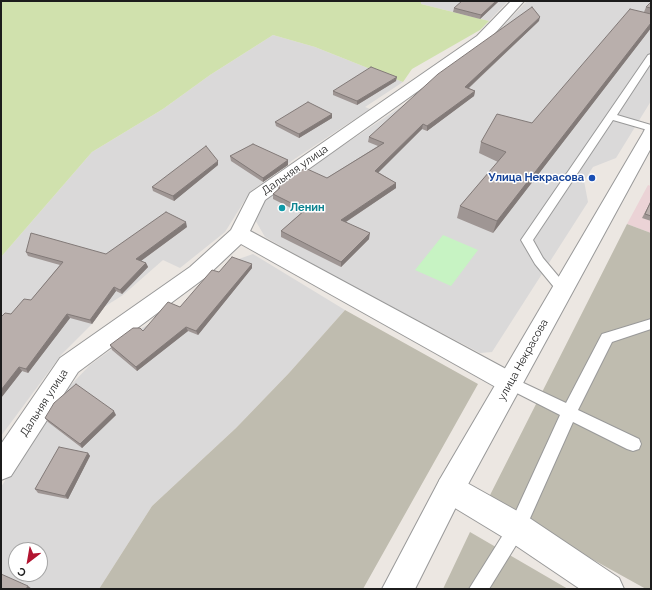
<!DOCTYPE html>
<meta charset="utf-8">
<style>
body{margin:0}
#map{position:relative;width:652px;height:590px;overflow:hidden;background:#ece7e2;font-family:Raleway,sans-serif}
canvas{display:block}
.frame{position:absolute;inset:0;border:2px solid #1c1c1c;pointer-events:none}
.north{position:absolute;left:8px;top:542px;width:40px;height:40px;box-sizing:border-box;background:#fff;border:1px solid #a4a4a4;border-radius:50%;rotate:211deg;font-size:11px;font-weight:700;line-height:16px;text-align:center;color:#1c1c1c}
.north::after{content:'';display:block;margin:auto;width:14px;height:18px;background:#b21531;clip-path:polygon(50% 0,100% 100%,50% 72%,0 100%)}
</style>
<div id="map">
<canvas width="652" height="590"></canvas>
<div class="frame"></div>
<div class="north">С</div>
</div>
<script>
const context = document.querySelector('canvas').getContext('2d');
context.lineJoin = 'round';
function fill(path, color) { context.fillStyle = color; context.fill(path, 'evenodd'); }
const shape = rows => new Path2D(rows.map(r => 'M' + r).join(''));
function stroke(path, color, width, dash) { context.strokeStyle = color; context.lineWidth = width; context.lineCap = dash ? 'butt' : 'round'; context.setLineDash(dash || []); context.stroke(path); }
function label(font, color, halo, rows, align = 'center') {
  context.font = font + ' Raleway,sans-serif'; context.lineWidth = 3; context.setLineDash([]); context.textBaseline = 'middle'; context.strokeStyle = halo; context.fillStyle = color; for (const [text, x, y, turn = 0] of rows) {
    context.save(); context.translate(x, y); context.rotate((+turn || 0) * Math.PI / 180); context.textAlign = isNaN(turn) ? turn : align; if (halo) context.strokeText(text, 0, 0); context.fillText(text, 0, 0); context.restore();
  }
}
const residential = shape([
 [421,1,508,1,489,21,421,4],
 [527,1,651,1,651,101,616,158,593,167,584,181,588,202,492,352,480,353,337,278,265,237,254,218,260,201,420,94,496,34],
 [273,35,315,47,403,82,365,107,370,109,293,160,250,192,225,232,180,268,163,260,123,295,104,307,92,324,61,355,1,436,1,257,92,152,163,109,210,75],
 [253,254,345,310,289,373,236,428,152,506,99,589,1,589,1,487,44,419,66,390,90,365,138,330,159,319,182,311,219,277,233,261],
 [16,550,40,550,40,574,16,574]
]);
const commercial = shape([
 [648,185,651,186,651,233,627,224]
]);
const construction = shape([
 [627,224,651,233,651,589,646,589,487,501],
 [345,310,478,384,363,589,99,589,152,506,236,428,289,373],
 [470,532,568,589,443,589]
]);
const grass = shape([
 [1,1,421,1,421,4,489,21,480,30,412,69,403,82,315,47,273,35,210,75,163,109,92,152,1,257]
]);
const park = shape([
 [443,235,478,250,451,286,415,270]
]);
const service = shape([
 [651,54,651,63,617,115,651,125,651,131,613,120,533,240,543,258,569,289,568,292,563,294,558,292,535,264,521,240,648,55,651,54],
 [651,319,651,329,612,342,578,410,639,439,641,444,639,449,633,451,627,449,573,422,523,534,489,589,469,589,511,522,560,415,505,387,503,383,505,379,510,377,515,379,566,403,602,334,651,319]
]);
const minor = shape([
 [511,1,524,1,487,42,265,200,250,231,519,376,522,383,519,390,510,393,501,390,241,244,206,277,78,372,11,476,1,480,1,444,60,358,190,267,231,230,250,193,477,36,511,1],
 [450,475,460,479,528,517,619,578,624,589,580,589,506,539,440,499,436,489,440,479,450,475]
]);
const tertiary = shape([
 [651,128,651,148,460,499,415,589,382,589,440,479,643,133,645,129,651,128]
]);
const wall = shape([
 [499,1,480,19,453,12,454,8],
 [651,2,651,28,493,233,457,218,460,206,498,162,479,153,481,142,532,123,644,12,646,7],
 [539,21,469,88,475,91,474,96,427,131,422,129,378,172,396,183,396,188,346,222,369,239,341,267,281,237,281,231,301,213,273,199,273,194,278,189,278,187,327,178,378,146,368,142,369,137],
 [396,81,357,105,333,95,333,91],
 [332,114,332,118,299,138,276,126,275,122],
 [230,156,288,160,288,165,263,182,231,161],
 [218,165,174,201,153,191,152,187],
 [651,201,651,221,642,218],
 [187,227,141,261,146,263,148,267,122,294,116,291,92,324,70,318,28,373,22,371,1,398,11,314,31,300,60,265,28,256,26,252,106,254],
 [252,264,252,268,198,335,188,331,137,371,112,350,110,345,143,331,180,307,219,272],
 [116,415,82,448,48,422,45,418],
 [88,453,90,456,68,499,38,493,35,489]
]);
const shadedWall = shape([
 [496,1,499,1,480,19,481,15],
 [540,17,539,21,464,92,465,87],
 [651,23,651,28,493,233,497,221],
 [397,77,396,81,357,105,357,101],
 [475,91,474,96,427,131,427,126],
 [332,114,332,118,299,138,299,134],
 [423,124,422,129,375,176,375,171],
 [288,160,288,165,263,182,263,178],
 [218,161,218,165,174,201,173,196],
 [396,183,396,188,341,225,341,220],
 [186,222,187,227,138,263,136,259],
 [370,233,369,239,341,267,341,262],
 [146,263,148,267,122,294,120,290],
 [252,264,252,268,198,335,196,331],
 [114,287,116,291,92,324,90,320],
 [67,314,70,318,28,373,26,369],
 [186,327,188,331,137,371,136,367],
 [19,367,22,371,1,398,1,390],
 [114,411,116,415,82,448,80,444],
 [88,453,90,456,68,499,65,496],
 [28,586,32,589,26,589]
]);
const building = shape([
 [462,1,496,1,481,15,454,8,462,1],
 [651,2,651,8,646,7,651,2],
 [532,7,540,17,465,87,475,91,427,126,423,124,375,171,396,183,341,220,370,233,341,262,281,231,305,210,273,194,280,188,278,187,305,168,327,178,384,143,369,137,438,74,532,7],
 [630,9,651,14,651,23,497,221,460,206,506,152,481,142,497,114,532,123,630,9],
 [371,67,397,77,357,101,333,91,371,67],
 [308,102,332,114,299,134,275,122,308,102],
 [253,144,288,160,263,178,230,156,253,144],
 [206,146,218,161,173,196,152,187,206,146],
 [651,201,651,216,645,214,651,201],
 [166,212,186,222,136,259,146,263,120,290,114,287,90,320,67,314,26,369,19,367,1,390,1,317,5,313,11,314,24,299,31,300,63,262,26,252,31,233,106,254,166,212],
 [232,257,252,264,196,331,186,327,136,367,110,345,133,328,140,328,143,331,168,302,180,307,212,270,219,272,232,257],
 [76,384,114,411,80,444,45,418,54,403,76,384],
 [59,447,88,453,65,496,35,489,59,447],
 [1,574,28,586,26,589,1,589,1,574]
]);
const markers = [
 [592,178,4,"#1a4fb4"],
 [282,208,4,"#0f9aa8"]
];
const streetNames = [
 ["Дальняя улица",295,170,-35],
 ["улица Некрасова",523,360,-61],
 ["Дальняя улица",44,403,-57]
];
const transitNames = [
 ["Улица Некрасова",584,178]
];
const cultureNames = [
 ["Ленин",290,208]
];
fill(residential, '#dad9d9');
fill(commercial, '#ebd3d6');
fill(construction, '#bfbcaf');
fill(grass, '#d0e1ad');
fill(park, '#c7f3c3');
stroke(service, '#999', 2);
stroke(minor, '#999', 2);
stroke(tertiary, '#999', 2);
fill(service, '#fff');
fill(minor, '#fff');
fill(tertiary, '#fff');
fill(wall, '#9f9694');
fill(shadedWall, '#827a78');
fill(building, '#b9afac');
stroke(building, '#827a78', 1);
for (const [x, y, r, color] of markers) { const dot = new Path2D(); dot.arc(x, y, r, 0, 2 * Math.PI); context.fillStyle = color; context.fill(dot); stroke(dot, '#fff', 1.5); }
label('11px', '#1c1c1c', '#fff', streetNames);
label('bold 11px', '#164399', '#fff', transitNames, 'right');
label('bold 11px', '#0d838f', '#fff', cultureNames, 'left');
</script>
